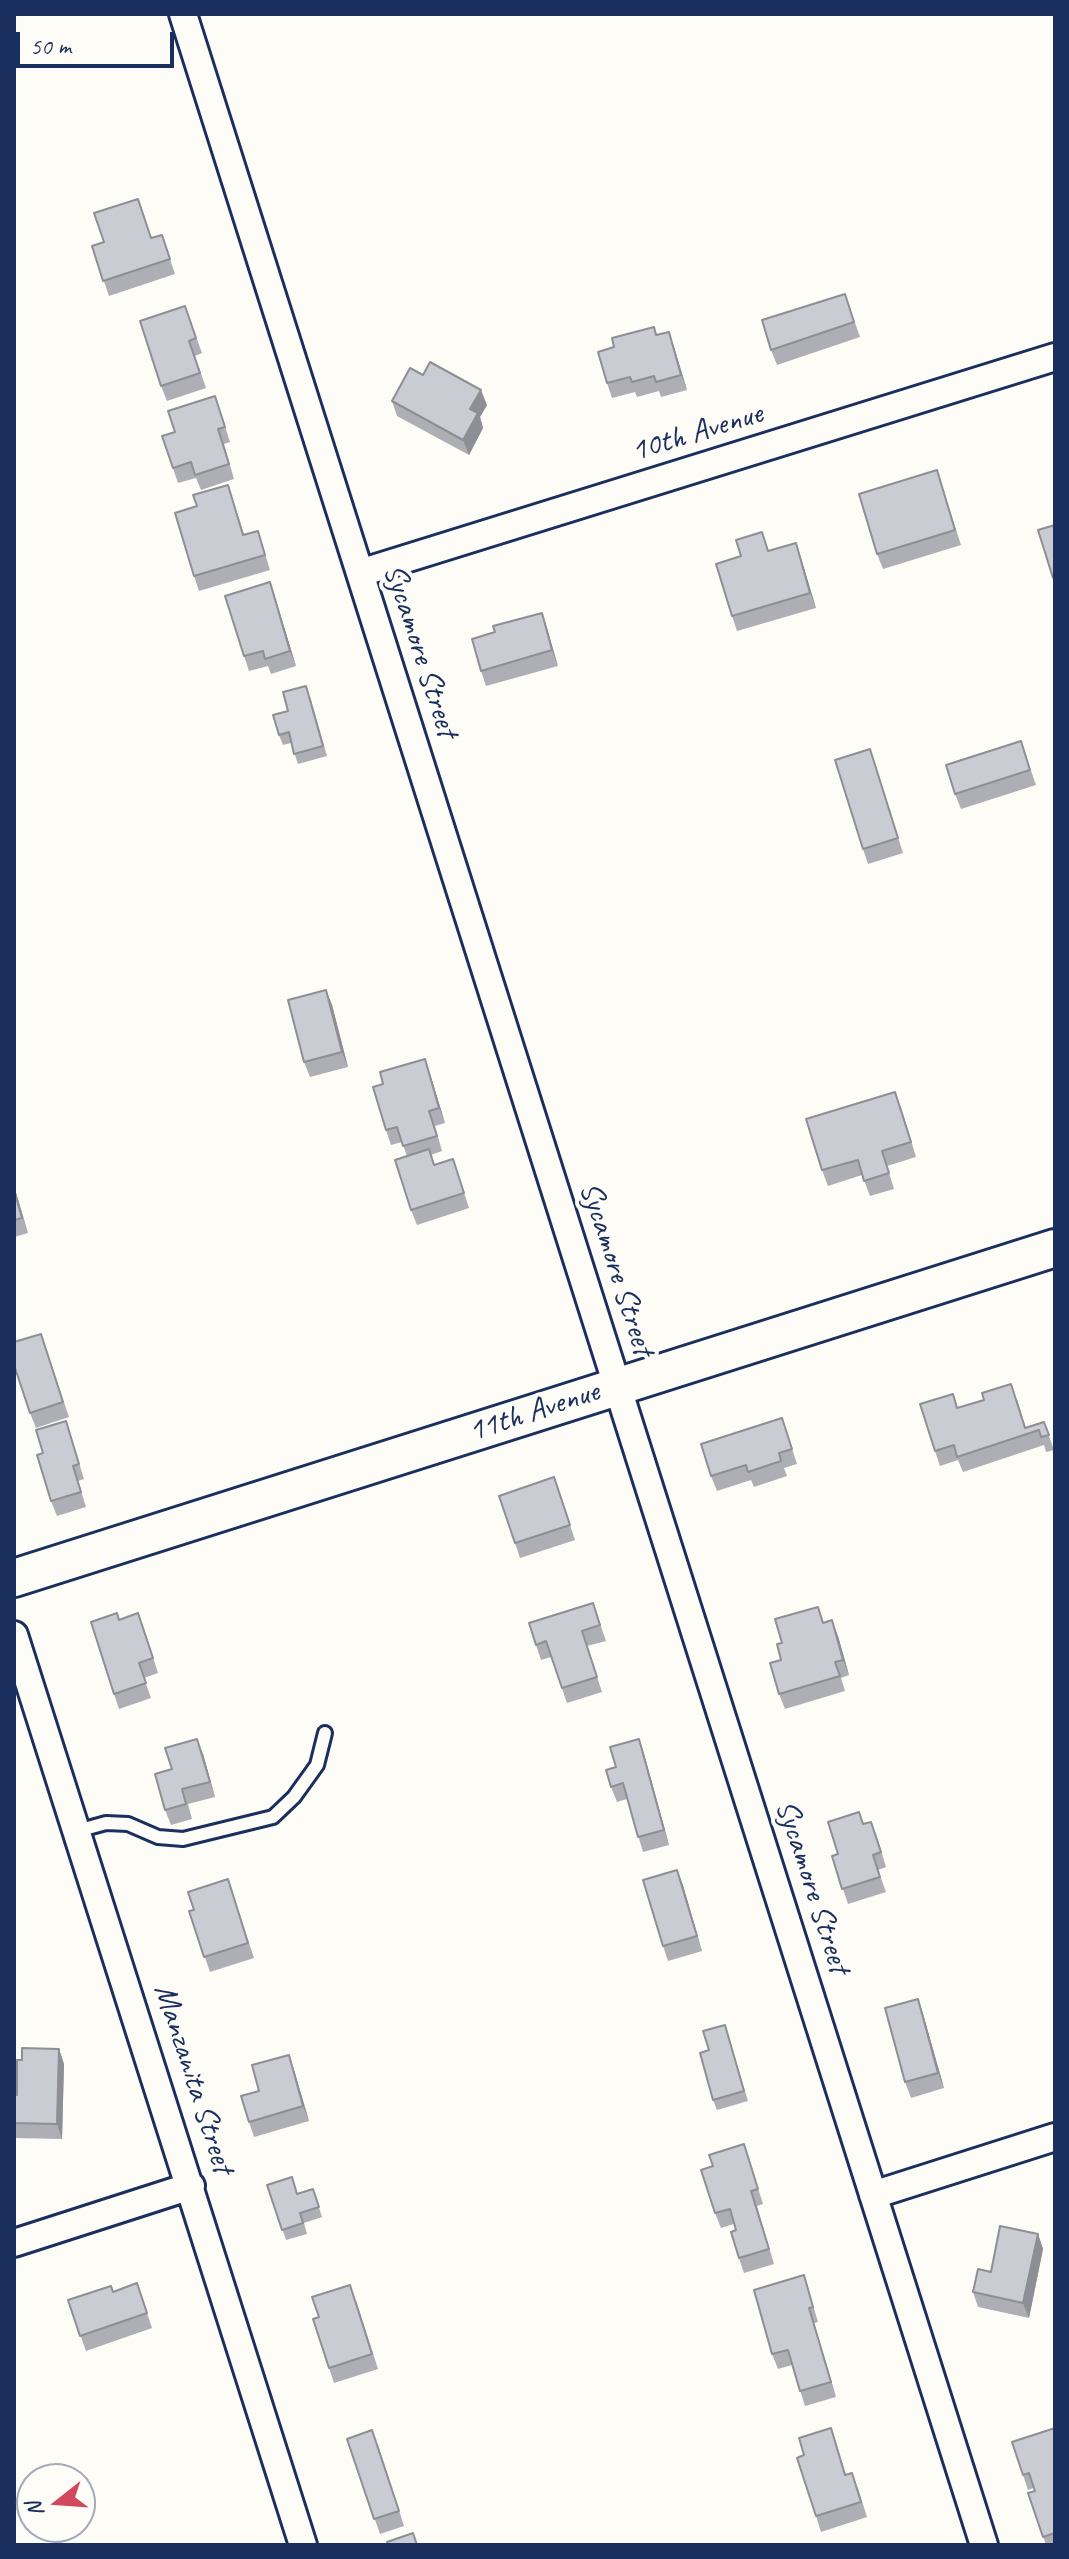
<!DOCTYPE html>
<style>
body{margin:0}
#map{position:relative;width:1069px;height:2559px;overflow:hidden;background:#fdfcf7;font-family:Caveat,sans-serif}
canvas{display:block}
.frame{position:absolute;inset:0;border:16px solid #1b2f5e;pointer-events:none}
.north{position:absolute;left:16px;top:2463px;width:80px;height:80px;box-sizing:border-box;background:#fdfcf7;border:2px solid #a3aaba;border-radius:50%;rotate:253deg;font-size:22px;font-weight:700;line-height:32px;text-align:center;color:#1b2f5e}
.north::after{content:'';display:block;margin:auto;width:28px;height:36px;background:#d1495b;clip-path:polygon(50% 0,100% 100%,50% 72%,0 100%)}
.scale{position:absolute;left:16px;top:32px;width:158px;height:36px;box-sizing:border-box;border:4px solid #1b2f5e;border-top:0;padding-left:10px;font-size:24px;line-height:28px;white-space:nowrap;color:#1b2f5e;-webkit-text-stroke:6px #fdfcf7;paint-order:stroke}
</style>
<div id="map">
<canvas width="1069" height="2559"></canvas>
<div class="frame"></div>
<div class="north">N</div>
<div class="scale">50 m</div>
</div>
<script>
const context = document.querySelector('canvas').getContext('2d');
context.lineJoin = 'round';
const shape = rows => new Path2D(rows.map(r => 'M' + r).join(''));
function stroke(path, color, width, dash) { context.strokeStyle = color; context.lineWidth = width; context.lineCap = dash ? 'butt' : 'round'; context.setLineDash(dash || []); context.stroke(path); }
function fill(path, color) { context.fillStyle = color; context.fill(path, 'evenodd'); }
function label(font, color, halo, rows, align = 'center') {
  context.font = font + ' Caveat,sans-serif'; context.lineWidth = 8; context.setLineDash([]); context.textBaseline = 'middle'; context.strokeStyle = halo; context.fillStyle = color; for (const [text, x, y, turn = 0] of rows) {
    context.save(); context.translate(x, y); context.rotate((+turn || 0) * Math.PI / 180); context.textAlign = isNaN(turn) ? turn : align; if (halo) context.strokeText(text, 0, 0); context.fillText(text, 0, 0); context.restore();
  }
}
const lane = shape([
 [77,1831,106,1823,128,1824,158,1837,183,1839,273,1817,294,1797,317,1765,325,1733]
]);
const street = shape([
 [183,14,984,2545],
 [360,573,1055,357],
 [14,1635,303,2545],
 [873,2195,1055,2137],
 [14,2243,191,2186]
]);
const secondary = shape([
 [14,1578,1055,1248]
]);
const wall = shape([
 [162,235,175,274,109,296,92,246,152,238],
 [845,294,860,337,777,365,771,350],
 [185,306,202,353,195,356,206,388,167,401,161,386],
 [669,332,687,390,661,397,659,391,637,397,635,392,612,398,607,383,657,335],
 [392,401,487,405,480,417,483,428,469,455,397,416],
 [220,411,230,442,224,444,234,479,201,490,196,478,178,483,162,436,175,432],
 [937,470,961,545,883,569,877,554],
 [228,485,244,534,258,531,270,570,199,591,194,576,197,506],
 [796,543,816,608,737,631,732,616,769,551],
 [270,582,296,666,271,674,268,666,249,671,244,656],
 [542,613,558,666,486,686,481,671,495,632],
 [310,696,327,756,298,764,291,743,283,745,279,735,288,711],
 [870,749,903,853,868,864,863,849],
 [1026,756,1036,785,961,809,955,794],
 [326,990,332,1005,348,1067,310,1077,304,1062],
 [430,1074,445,1123,435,1126,442,1151,431,1155,435,1165,453,1159,469,1208,417,1225,411,1210,407,1156,402,1142,391,1145,386,1130],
 [901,1107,916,1157,887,1166,894,1189,870,1196,862,1175,828,1186,822,1170],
 [14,1186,28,1233,14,1237],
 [41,1334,69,1417,36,1428,30,1413],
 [953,1394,958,1408,1017,1399,1026,1428,1044,1422,1054,1450,1046,1452,1044,1445,963,1472,958,1460,940,1466,935,1451],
 [782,1418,797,1464,784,1468,787,1476,754,1487,751,1480,717,1491,711,1476],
 [71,1437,84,1479,78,1481,86,1507,57,1516,51,1501,43,1453],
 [554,1477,575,1540,520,1558,515,1543],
 [593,1603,606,1641,587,1646,602,1692,567,1703,551,1657,541,1660,536,1645],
 [119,1620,144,1629,158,1673,144,1678,151,1698,119,1709,114,1694],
 [824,1623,838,1636,849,1675,841,1678,845,1691,785,1709,779,1694],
 [203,1754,215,1797,188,1804,192,1819,171,1825,165,1810,172,1769],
 [644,1754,669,1845,643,1852,627,1799,617,1802,611,1787,616,1767],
 [859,1812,864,1824,871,1822,877,1837,886,1867,878,1870,886,1892,848,1904,832,1856,838,1854],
 [677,1870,702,1951,668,1961,663,1946],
 [228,1879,254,1958,210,1972,189,1911,194,1910],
 [918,1999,923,2014,944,2088,911,2098,905,2082],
 [728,2035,748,2101,717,2110,713,2100,709,2050],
 [59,2049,64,2064,62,2139,14,2138,14,2095,17,2095,22,2060],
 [294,2070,309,2121,254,2137,249,2122,259,2091],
 [744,2144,763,2204,757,2206,774,2264,744,2273,739,2258,736,2230,734,2224,721,2228,715,2213],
 [267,2185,298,2194,313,2189,322,2217,304,2223,307,2234,286,2240],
 [1038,2234,1043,2249,1029,2318,978,2307,973,2292,991,2272],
 [804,2275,818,2322,814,2323,836,2397,805,2406,792,2365,778,2369,772,2354],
 [137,2283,152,2328,86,2351,68,2300,113,2292],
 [356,2300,378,2369,334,2383,329,2368,319,2317],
 [1055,2428,1055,2545,1046,2545,1028,2493,1035,2491,1034,2488,1028,2490,1012,2442],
 [347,2439,378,2445,404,2526,380,2534],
 [836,2443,846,2475,858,2488,867,2517,821,2532,816,2516]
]);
const shadedWall = shape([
 [669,332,674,347,687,390,681,375],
 [481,390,487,405,480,417,483,428,469,455,463,440,470,409],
 [796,543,801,558,816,608,810,593],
 [270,582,275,597,296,666,290,651],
 [542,613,547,628,558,666,552,650],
 [326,990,332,1005,348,1067,342,1052],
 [425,1059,430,1074,445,1123,439,1108],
 [14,1186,28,1233,14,1190],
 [832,1620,838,1636,849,1675,843,1660],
 [197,1739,203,1754,215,1797,210,1782],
 [639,1739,644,1754,669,1845,664,1830],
 [677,1870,683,1885,702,1951,697,1936],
 [918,1999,923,2014,944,2088,938,2073],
 [59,2049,64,2064,62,2139,57,2124],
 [289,2055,294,2070,309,2121,303,2106],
 [1038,2234,1043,2249,1029,2318,1023,2303],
 [809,2308,814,2323,836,2397,831,2382]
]);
const building = shape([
 [138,199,151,238,162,235,170,259,103,281,92,246,104,242,94,213,138,199],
 [845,294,854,322,771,350,762,320,845,294],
 [185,306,196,338,189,341,200,373,161,386,140,321,185,306],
 [654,327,656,335,669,332,681,375,656,382,654,376,632,382,630,377,607,383,598,352,614,347,612,338,654,327],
 [430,362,481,390,470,409,478,413,463,440,392,401,410,368,423,375,430,362],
 [215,396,225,427,218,429,229,464,195,475,191,462,173,468,162,436,175,432,168,411,215,396],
 [937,470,955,530,877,554,859,494,937,470],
 [228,485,243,535,258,531,265,555,194,576,175,513,197,506,193,495,228,485],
 [1055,525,1055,578,1053,578,1038,530,1055,525],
 [762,532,768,551,796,543,810,593,732,616,716,564,741,556,736,540,762,532],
 [270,582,290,651,265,659,263,651,244,656,225,596,270,582],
 [542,613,552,650,481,671,472,639,495,632,493,626,542,613],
 [306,686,323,746,294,754,289,732,279,735,273,715,288,711,283,692,306,686],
 [1021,741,1030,770,955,794,946,765,1021,741],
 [870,749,898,838,863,849,835,760,870,749],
 [326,990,342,1052,304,1062,288,1000,326,990],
 [425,1059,439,1108,429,1111,437,1136,403,1146,397,1127,386,1130,373,1087,383,1084,380,1072,425,1059],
 [895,1092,911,1142,882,1151,889,1173,864,1181,858,1160,822,1170,806,1119,895,1092],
 [429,1149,434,1165,453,1159,464,1193,411,1210,395,1160,429,1149],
 [14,1190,22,1218,14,1220,14,1190],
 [41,1334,63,1402,30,1413,14,1365,14,1342,41,1334],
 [1011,1384,1025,1428,1044,1422,1049,1435,1041,1437,1039,1430,957,1457,954,1445,935,1451,920,1404,953,1394,957,1408,984,1400,982,1393,1011,1384],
 [782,1418,792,1449,779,1453,781,1461,748,1472,746,1465,711,1476,701,1444,782,1418],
 [66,1421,79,1464,73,1466,81,1492,51,1501,37,1455,43,1453,36,1430,66,1421],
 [554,1477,570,1525,515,1543,499,1496,554,1477],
 [593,1603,600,1625,582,1631,597,1677,562,1688,546,1641,536,1645,529,1623,593,1603],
 [818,1607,823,1623,832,1620,843,1660,835,1662,840,1676,779,1694,770,1663,781,1660,777,1644,782,1643,775,1619,818,1607],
 [117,1613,119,1620,138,1613,153,1658,139,1663,146,1683,114,1694,91,1622,117,1613],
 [197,1739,210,1782,182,1789,186,1804,165,1810,155,1774,172,1769,165,1748,197,1739],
 [639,1739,664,1830,638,1837,623,1783,611,1787,606,1770,616,1767,610,1747,639,1739],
 [859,1812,863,1824,871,1822,881,1852,873,1855,880,1877,842,1889,832,1856,838,1854,828,1822,859,1812],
 [677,1870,697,1936,663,1946,643,1880,677,1870],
 [228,1879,248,1943,204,1957,189,1911,194,1910,188,1892,228,1879],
 [918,1999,938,2073,905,2082,885,2008,918,1999],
 [725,2025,744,2091,713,2100,700,2053,709,2050,703,2031,725,2025],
 [22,2048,59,2049,57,2124,14,2123,14,2095,17,2095,17,2060,22,2060,22,2048],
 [289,2055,303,2106,249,2122,241,2096,259,2091,252,2065,289,2055],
 [744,2144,758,2189,751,2191,769,2249,739,2258,731,2232,736,2230,730,2209,715,2213,701,2170,713,2166,709,2155,744,2144],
 [292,2177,297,2194,313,2189,319,2207,300,2213,303,2223,282,2230,267,2185,292,2177],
 [1000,2226,1038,2234,1023,2303,973,2292,978,2269,991,2272,1000,2226],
 [804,2275,813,2307,809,2308,831,2382,800,2391,788,2350,772,2354,754,2290,804,2275],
 [137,2283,147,2313,80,2336,68,2300,111,2286,113,2292,137,2283],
 [350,2285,372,2354,329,2368,313,2319,319,2317,312,2297,350,2285],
 [831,2428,845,2475,852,2473,861,2502,816,2516,797,2458,804,2455,799,2438,831,2428],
 [1055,2428,1055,2533,1043,2537,1028,2493,1035,2491,1029,2473,1023,2475,1012,2442,1055,2428],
 [372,2430,399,2511,374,2519,347,2439,372,2430],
 [413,2533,417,2545,388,2545,387,2542,413,2533]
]);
const streetNames = [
 ["10th Avenue",697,433,-17],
 ["Sycamore Street",420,651,72],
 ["Sycamore Street",616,1269,72],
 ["11th Avenue",534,1412,-18],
 ["Sycamore Street",812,1887,72],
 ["Manzanita Street",193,2079,72]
];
stroke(lane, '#1b2f5e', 18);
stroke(street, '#1b2f5e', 32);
stroke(secondary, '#1b2f5e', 42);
stroke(lane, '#fdfcf7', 12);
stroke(street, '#fdfcf7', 26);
stroke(secondary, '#fdfcf7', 36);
fill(wall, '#adafb5');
fill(shadedWall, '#8d8f94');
fill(building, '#c9ccd3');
stroke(building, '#8d8f94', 2);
label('32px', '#1b2f5e', '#fdfcf7', streetNames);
</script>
